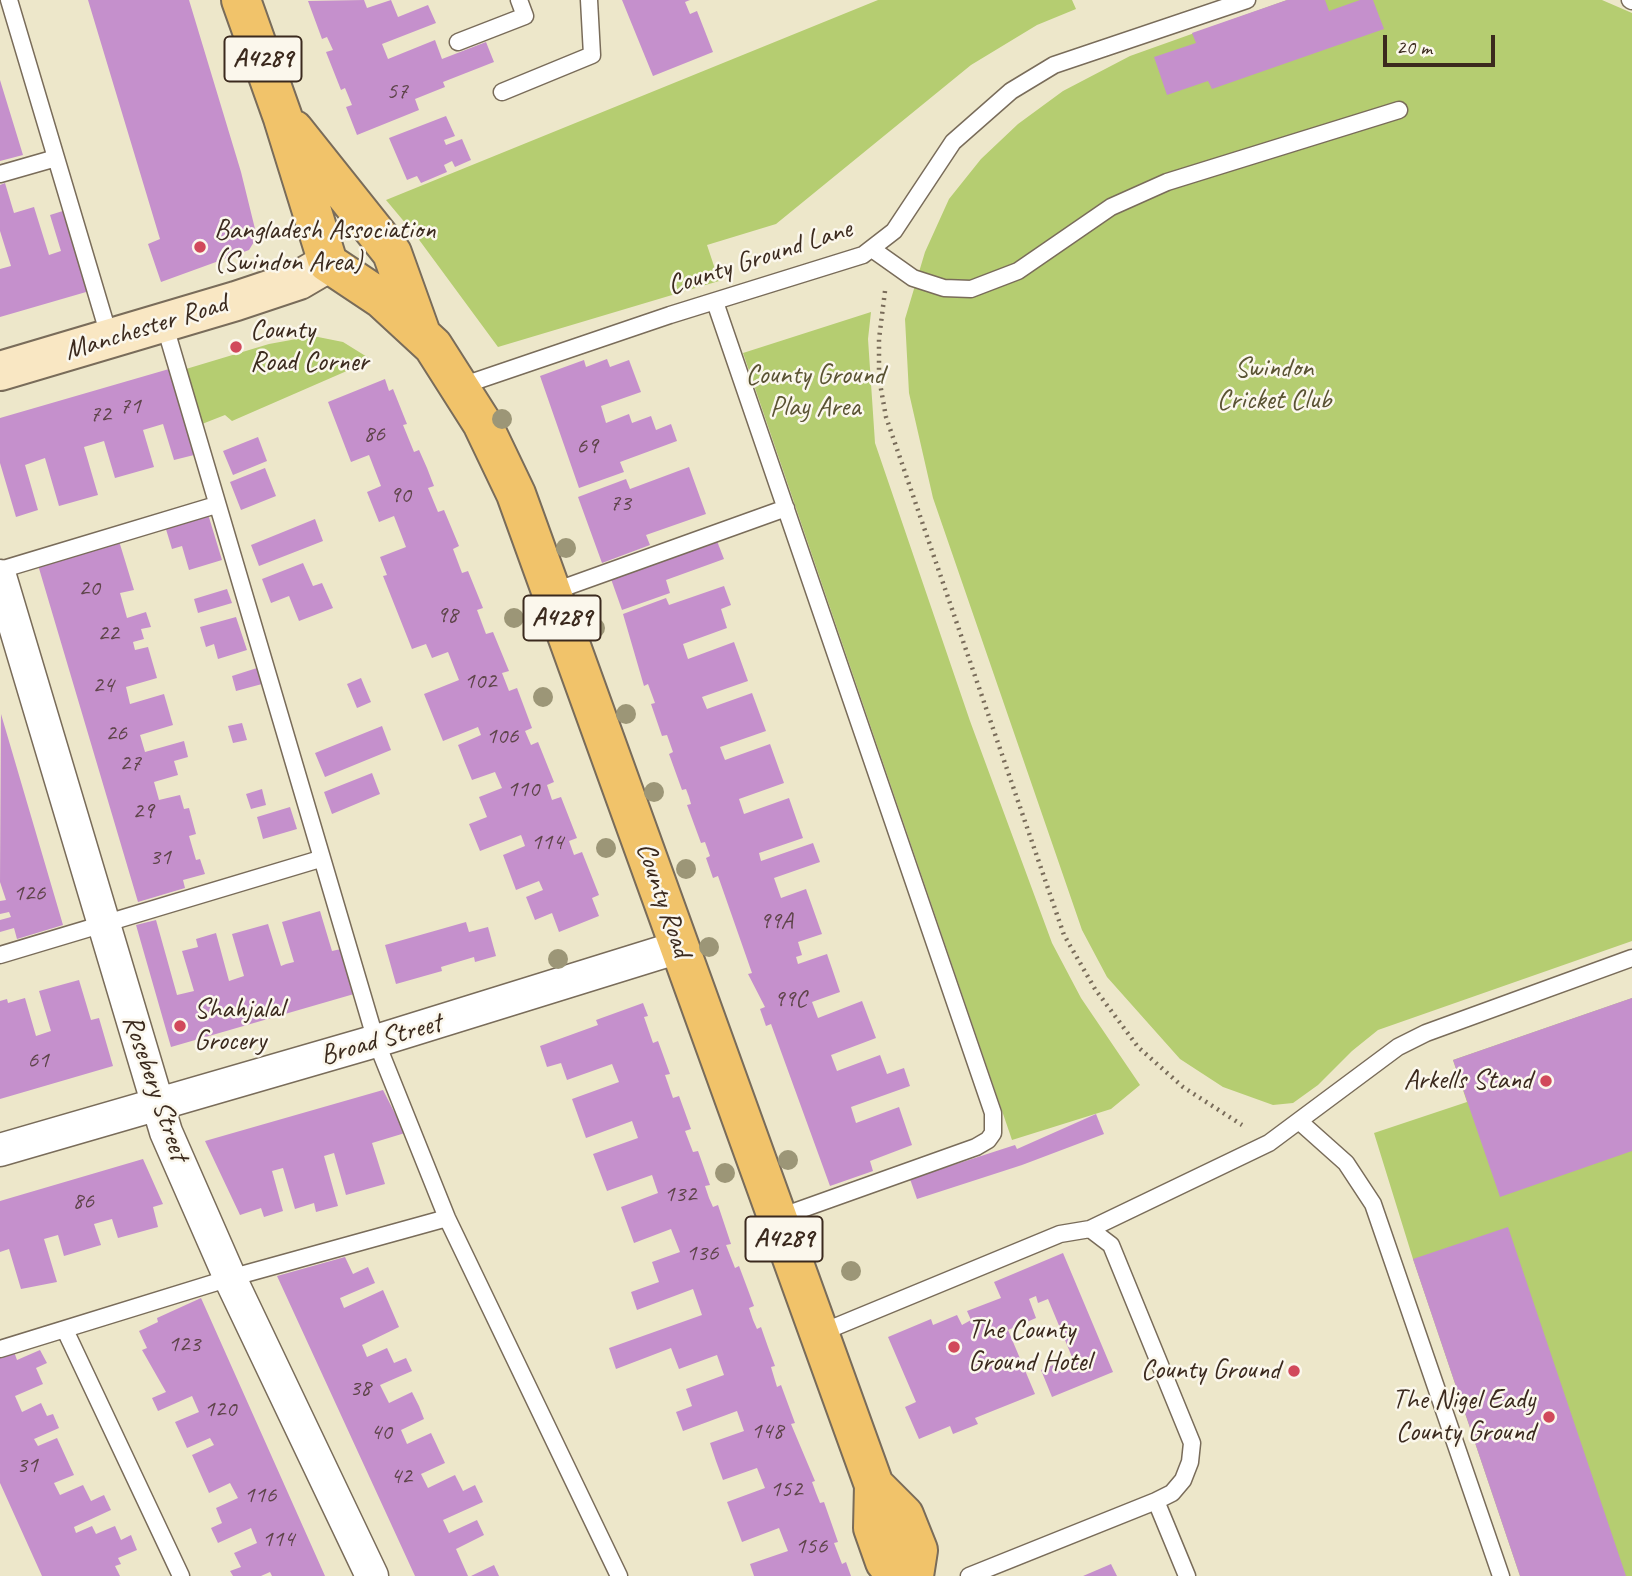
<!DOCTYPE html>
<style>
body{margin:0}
#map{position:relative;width:1632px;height:1576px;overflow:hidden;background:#ede7ca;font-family:Caveat,sans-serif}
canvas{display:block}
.scale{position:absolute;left:1383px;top:35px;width:112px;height:32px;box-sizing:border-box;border:4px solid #3b2a1e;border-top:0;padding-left:9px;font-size:21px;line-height:24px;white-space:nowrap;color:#3b2a1e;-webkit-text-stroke:5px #fbf7ec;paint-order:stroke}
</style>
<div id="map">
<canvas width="1632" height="1576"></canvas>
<div class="scale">20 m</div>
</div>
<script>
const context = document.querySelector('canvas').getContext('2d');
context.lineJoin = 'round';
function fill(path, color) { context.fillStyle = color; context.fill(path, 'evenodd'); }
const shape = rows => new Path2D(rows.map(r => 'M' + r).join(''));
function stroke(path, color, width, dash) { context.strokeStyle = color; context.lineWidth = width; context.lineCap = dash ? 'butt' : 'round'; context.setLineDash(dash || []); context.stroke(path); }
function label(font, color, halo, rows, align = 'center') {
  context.font = font + ' Caveat,sans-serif'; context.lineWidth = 5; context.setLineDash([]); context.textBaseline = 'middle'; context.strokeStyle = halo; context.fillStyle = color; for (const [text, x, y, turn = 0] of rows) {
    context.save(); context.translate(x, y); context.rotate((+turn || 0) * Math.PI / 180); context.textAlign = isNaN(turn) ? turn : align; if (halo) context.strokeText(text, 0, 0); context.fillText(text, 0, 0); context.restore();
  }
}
const green = shape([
 [878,0,1072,0,1076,9,1037,25,971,65,776,224,707,245,719,281,498,347,417,237,386,200],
 [1287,0,1602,0,1632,13,1632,941,1378,1030,1352,1051,1318,1085,1293,1103,1273,1105,1223,1087,1180,1059,1107,977,1082,930,933,498,909,393,905,319,925,252,949,199,981,159,1018,124,1063,91,1130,56],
 [871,312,868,339,875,443,970,721,1052,943,1081,998,1140,1085,1111,1109,1012,1140,743,353],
 [313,336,343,342,372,360,232,421,225,415,202,424,186,369,269,344],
 [1632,998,1632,1576,1520,1576,1413,1259,1374,1133,1467,1102,1453,1060]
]);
const building = shape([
 [88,0,189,0,241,172,257,237,249,250,161,282,148,244,160,239],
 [364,0,367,8,391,0,398,17,428,5,436,23,382,44,388,59,435,40,442,59,486,42,494,62,443,82,445,87,415,99,419,110,357,135,346,107,352,105,345,88,341,90,326,52,333,50,327,37,322,39,308,1],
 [622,0,690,0,685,2,690,14,697,11,713,52,653,76],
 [1287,0,1325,0,1329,11,1360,0,1373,0,1384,29,1212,89,1208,81,1167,95,1154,57,1196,43,1192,33],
 [0,80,23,155,0,161],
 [446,116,455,136,444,140,446,145,462,139,471,160,455,167,452,161,444,165,447,172,421,183,417,176,407,180,389,138],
 [5,183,14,213,34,207,49,255,61,251,50,215,69,209,93,290,0,317,0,269,11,266,0,231,0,185],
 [607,359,610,367,629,360,641,392,601,406,606,423,629,414,632,423,651,416,656,430,671,424,677,441,620,462,624,472,579,488,540,376,584,360,586,367],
 [169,369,194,455,174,460,163,424,143,430,154,467,115,478,104,441,84,447,98,495,59,506,45,458,25,465,38,510,16,517,0,463,0,418],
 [385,379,389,391,393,389,407,424,403,425,414,452,419,450,427,468,434,486,428,488,438,512,444,510,459,546,453,549,462,573,468,571,483,608,477,610,486,634,493,632,509,671,502,673,509,691,517,688,532,728,525,731,531,745,538,742,554,782,547,785,552,800,561,797,577,838,569,841,574,855,582,852,599,895,592,898,599,916,559,932,552,913,535,920,526,897,543,890,539,881,516,890,503,855,525,846,521,835,480,851,469,824,487,817,479,797,502,788,495,772,472,780,465,763,458,745,481,735,478,727,443,741,424,694,459,680,448,652,432,658,426,644,412,649,383,576,387,575,380,557,406,547,394,516,379,522,367,492,381,486,369,455,351,462,328,402],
 [258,437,267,461,233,475,223,451],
 [689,467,706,514,646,535,650,545,602,563,578,497,626,479,630,489],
 [265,468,276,496,241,510,230,482],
 [208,514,222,560,189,570,182,546,172,549,165,526],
 [315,519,323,541,259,566,251,545],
 [119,541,134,590,120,593,127,618,146,612,151,627,141,629,144,639,133,642,135,650,148,647,157,678,126,687,130,704,164,694,173,725,140,735,145,752,184,741,188,757,174,761,178,775,154,782,159,800,180,795,184,809,189,808,196,834,189,836,196,860,200,859,205,874,183,880,185,888,138,902,38,565],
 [717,541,724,559,666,580,670,593,622,610,611,579],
 [303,563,313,586,322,583,333,608,299,621,289,596,271,603,262,579],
 [724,586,731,605,721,609,727,628,683,644,688,659,734,642,748,681,702,697,707,709,752,693,766,731,720,747,723,755,725,760,770,744,784,783,739,799,744,814,789,798,803,838,759,853,761,861,813,843,820,862,774,878,781,898,806,889,822,934,798,942,802,955,796,957,798,964,827,954,840,992,812,1002,818,1018,862,1001,876,1038,831,1055,837,1071,880,1055,887,1074,904,1068,910,1086,851,1107,856,1123,899,1107,912,1145,870,1161,873,1171,830,1186,771,1024,766,1026,760,1009,765,1007,748,974,752,973,718,876,713,878,706,858,710,856,705,842,701,843,687,805,691,804,689,797,686,789,682,790,669,754,673,752,667,735,662,736,651,704,655,703,648,684,644,686,623,614,666,598,669,605],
 [227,589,232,603,198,613,194,599],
 [236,617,247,650,218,659,214,644,206,647,200,627],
 [257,668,262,684,236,691,232,676],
 [361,678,371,702,357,708,347,684],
 [1,714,63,925,17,939,14,928,0,932,0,920,11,917,9,912,0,914,0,901,6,900,0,882],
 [242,723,247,740,233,743,228,726],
 [382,726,391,750,325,777,315,753],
 [372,773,380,794,332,814,324,792],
 [262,789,266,805,251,809,246,794],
 [290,807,297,829,263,839,257,817],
 [320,911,332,951,341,949,354,994,171,1047,136,925,156,920,177,995,194,991,182,951,198,947,196,939,216,933,229,981,244,976,232,934,268,924,281,966,286,964,294,962,282,922],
 [466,922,469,932,488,927,496,956,475,962,474,957,441,967,442,971,396,984,385,945],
 [79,980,91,1020,99,1018,113,1066,0,1099,0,1001,7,999,8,1003,25,998,36,1036,51,1031,39,991],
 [1632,998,1632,1151,1500,1197,1453,1060],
 [643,1003,648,1016,644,1017,653,1043,658,1041,670,1074,665,1075,673,1098,679,1096,691,1129,685,1131,693,1152,698,1151,710,1185,705,1186,709,1198,713,1207,718,1205,731,1244,726,1245,735,1268,739,1266,754,1306,749,1308,753,1320,757,1329,761,1327,768,1347,775,1366,771,1367,777,1387,781,1385,795,1423,791,1424,815,1481,812,1482,816,1493,820,1503,824,1502,838,1542,834,1543,842,1564,846,1562,851,1576,754,1576,750,1564,788,1551,779,1528,742,1542,727,1502,765,1488,757,1468,723,1480,716,1461,710,1443,744,1431,737,1411,683,1431,676,1412,692,1406,686,1389,724,1375,717,1355,679,1369,671,1348,616,1369,609,1348,702,1315,693,1289,637,1310,631,1292,659,1282,652,1262,680,1252,671,1229,634,1243,621,1207,658,1193,652,1175,607,1191,593,1154,638,1138,632,1121,586,1138,572,1099,619,1082,612,1064,567,1080,561,1063,547,1067,540,1046,598,1025,596,1020],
 [383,1090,405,1133,372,1143,385,1184,346,1195,334,1153,324,1156,338,1206,316,1212,314,1203,295,1209,283,1168,272,1171,283,1211,264,1217,261,1208,240,1215,205,1141],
 [1096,1114,1104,1134,1022,1165,917,1199,910,1179,1015,1145,1017,1149],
 [143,1159,163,1204,153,1207,158,1227,118,1238,112,1219,94,1224,101,1245,64,1256,58,1235,44,1239,57,1282,21,1289,9,1249,0,1252,0,1201],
 [1508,1227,1626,1576,1520,1576,1413,1259],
 [1063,1253,1113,1372,1052,1397,1041,1370,1072,1357,1048,1299,1038,1303,1036,1296,1029,1299,1036,1318,1008,1330,1035,1394,975,1418,978,1424,953,1434,950,1426,919,1439,905,1407,916,1402,888,1337,931,1319,933,1325,957,1315,962,1325,971,1320,967,1311,1001,1298,994,1282],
 [345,1257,353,1274,368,1267,375,1283,340,1298,344,1308,383,1290,399,1327,362,1345,367,1357,387,1348,394,1363,406,1358,412,1371,380,1385,389,1403,412,1392,419,1406,424,1419,401,1430,407,1444,431,1433,445,1463,421,1474,428,1488,455,1475,463,1491,475,1485,483,1502,443,1520,449,1533,477,1520,484,1535,456,1549,468,1576,415,1576,277,1276],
 [201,1298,288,1493,325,1576,272,1576,270,1572,261,1576,233,1576,230,1571,241,1567,234,1553,257,1543,251,1528,218,1543,211,1528,222,1523,216,1508,238,1498,230,1483,209,1493,192,1455,214,1445,210,1438,187,1448,182,1437,175,1422,199,1412,192,1396,158,1411,152,1398,166,1392,142,1350,147,1348,139,1331,158,1322,157,1318],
 [13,1349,17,1360,40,1350,47,1363,36,1368,43,1384,15,1396,22,1412,41,1403,47,1416,53,1414,59,1428,34,1439,38,1446,57,1438,74,1475,54,1483,60,1495,83,1485,91,1501,104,1495,111,1510,74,1527,76,1533,92,1526,96,1534,115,1526,121,1540,131,1535,137,1550,118,1558,121,1564,115,1566,120,1576,42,1576,0,1483,0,1355],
 [1111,1564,1117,1576,1083,1576],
 [494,1565,499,1576,471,1576]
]);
const path = shape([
 [885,291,879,339,879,378,886,417,1064,935,1095,989,1138,1047,1183,1087,1242,1125]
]);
const lane = shape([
 [9,0,110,339],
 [1630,0,1632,1],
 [458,42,525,16,519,0],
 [502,92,592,55,589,0],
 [0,174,56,158],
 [872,249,913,278,944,288,971,289,1018,271,1111,207,1167,182,1399,110],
 [715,302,993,1113,993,1133,988,1140,976,1147,777,1218],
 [164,323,376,1041,447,1218,619,1576],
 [461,386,670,315,863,255,894,231,953,142,1011,91,1054,65,1247,0],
 [0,570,216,505],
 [552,592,786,508],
 [0,955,320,859],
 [1300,1122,1346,1163,1373,1204,1501,1576],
 [1090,1229,1269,1143,1398,1047,1426,1033,1632,958],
 [65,1330,181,1576],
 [818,1334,1060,1234,1090,1229,1111,1245,1192,1443,1190,1462,1183,1480,1172,1493,1156,1501,969,1576],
 [0,1349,230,1278,447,1218],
 [1156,1501,1187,1576]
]);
const street = shape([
 [0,576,166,1132,230,1278,372,1576],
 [0,1150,376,1041,679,947]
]);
const secondary = shape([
 [0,371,236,301,299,280,328,263]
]);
const primary = shape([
 [241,0,283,118,328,263,382,299,433,346,482,423,516,494,874,1485,873,1528,885,1562,900,1576],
 [294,130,392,253,420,331],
 [874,1485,904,1515,918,1550,914,1576]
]);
const trees = [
 [502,419],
 [566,548],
 [514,618],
 [595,628],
 [543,697],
 [626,714],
 [654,792],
 [606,848],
 [686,869],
 [709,947],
 [558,959],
 [788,1160],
 [725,1173],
 [851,1271]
];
const markers = [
 [200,247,7,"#d1495b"],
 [236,347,7,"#d1495b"],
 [180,1026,7,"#d1495b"],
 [1546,1081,7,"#d1495b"],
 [954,1347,7,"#d1495b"],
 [1294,1371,7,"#d1495b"],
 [1549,1417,7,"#d1495b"]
];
const numberNames = [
 ["57",397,92],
 ["71",130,407],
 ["72",100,415],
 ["86",374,435],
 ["69",587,447],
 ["90",400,496],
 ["73",620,504],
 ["20",89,589],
 ["98",447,616],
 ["22",108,634],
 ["102",480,682],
 ["24",103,686],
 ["26",116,734],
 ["106",502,737],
 ["27",130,764],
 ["110",523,790],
 ["29",143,812],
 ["114",547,843],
 ["31",160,858],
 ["126",29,894],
 ["99A",776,922],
 ["99C",790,1000],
 ["61",38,1061],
 ["132",680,1195],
 ["86",83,1202],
 ["136",702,1254],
 ["123",184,1345],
 ["38",360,1389],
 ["120",220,1410],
 ["148",767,1432],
 ["40",381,1433],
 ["31",27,1466],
 ["42",401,1477],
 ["152",786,1490],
 ["116",260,1496],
 ["114",278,1540],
 ["156",811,1547]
];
const shields = [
 [263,59,77],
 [562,618,77],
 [784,1239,77]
];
const shieldNames = [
 ["A4289",263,59],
 ["A4289",562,618],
 ["A4289",784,1239]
];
const poiNames = [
 ["Bangladesh Association",214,231],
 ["(Swindon Area)",214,263],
 ["County",250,331],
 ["Road Corner",250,363],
 ["Shahjalal",194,1010],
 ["Grocery",194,1042],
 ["Arkells Stand",1532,1081,"right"],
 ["The County",968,1331],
 ["Ground Hotel",968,1363],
 ["County Ground",1280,1371,"right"],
 ["The Nigel Eady",1535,1401,"right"],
 ["County Ground",1535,1433,"right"]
];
const streetNames = [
 ["County Ground Lane",760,258,-18],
 ["Manchester Road",146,328,-17],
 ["County Road",663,900,71],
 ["Broad Street",381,1040,-16],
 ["Rosebery Street",155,1088,71]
];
const parkNames = [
 ["Swindon",1274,369],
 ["Cricket Club",1274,401],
 ["County Ground",815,376],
 ["Play Area",815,408]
];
fill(green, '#b5cd71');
fill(building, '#c590cc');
stroke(lane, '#796c5a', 19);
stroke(street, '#796c5a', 35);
stroke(secondary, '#796c5a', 42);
stroke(primary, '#796c5a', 42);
stroke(path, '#796c5a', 4.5, [2, 5]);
stroke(lane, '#fff', 16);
stroke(street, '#fff', 32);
stroke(secondary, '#f9e7c3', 38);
stroke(primary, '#f1c36a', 38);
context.fillStyle = '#9c9677';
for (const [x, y] of trees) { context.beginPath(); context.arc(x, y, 10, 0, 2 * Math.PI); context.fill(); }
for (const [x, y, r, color] of markers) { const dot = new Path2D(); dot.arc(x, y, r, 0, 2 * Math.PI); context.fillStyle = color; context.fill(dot); stroke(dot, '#fbf7ec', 2.5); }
label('24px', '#5e444a', null, numberNames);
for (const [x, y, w] of shields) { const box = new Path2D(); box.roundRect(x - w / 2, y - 22.5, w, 45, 5); context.fillStyle = '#fbf7ec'; context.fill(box); stroke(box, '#3b2a1e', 2); }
label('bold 26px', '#3b2a1e', null, shieldNames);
label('28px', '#3b2a1e', '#fbf7ec', poiNames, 'left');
label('28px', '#3b2a1e', '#fbf7ec', streetNames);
label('28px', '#5a5333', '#fbf7ec', parkNames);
</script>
